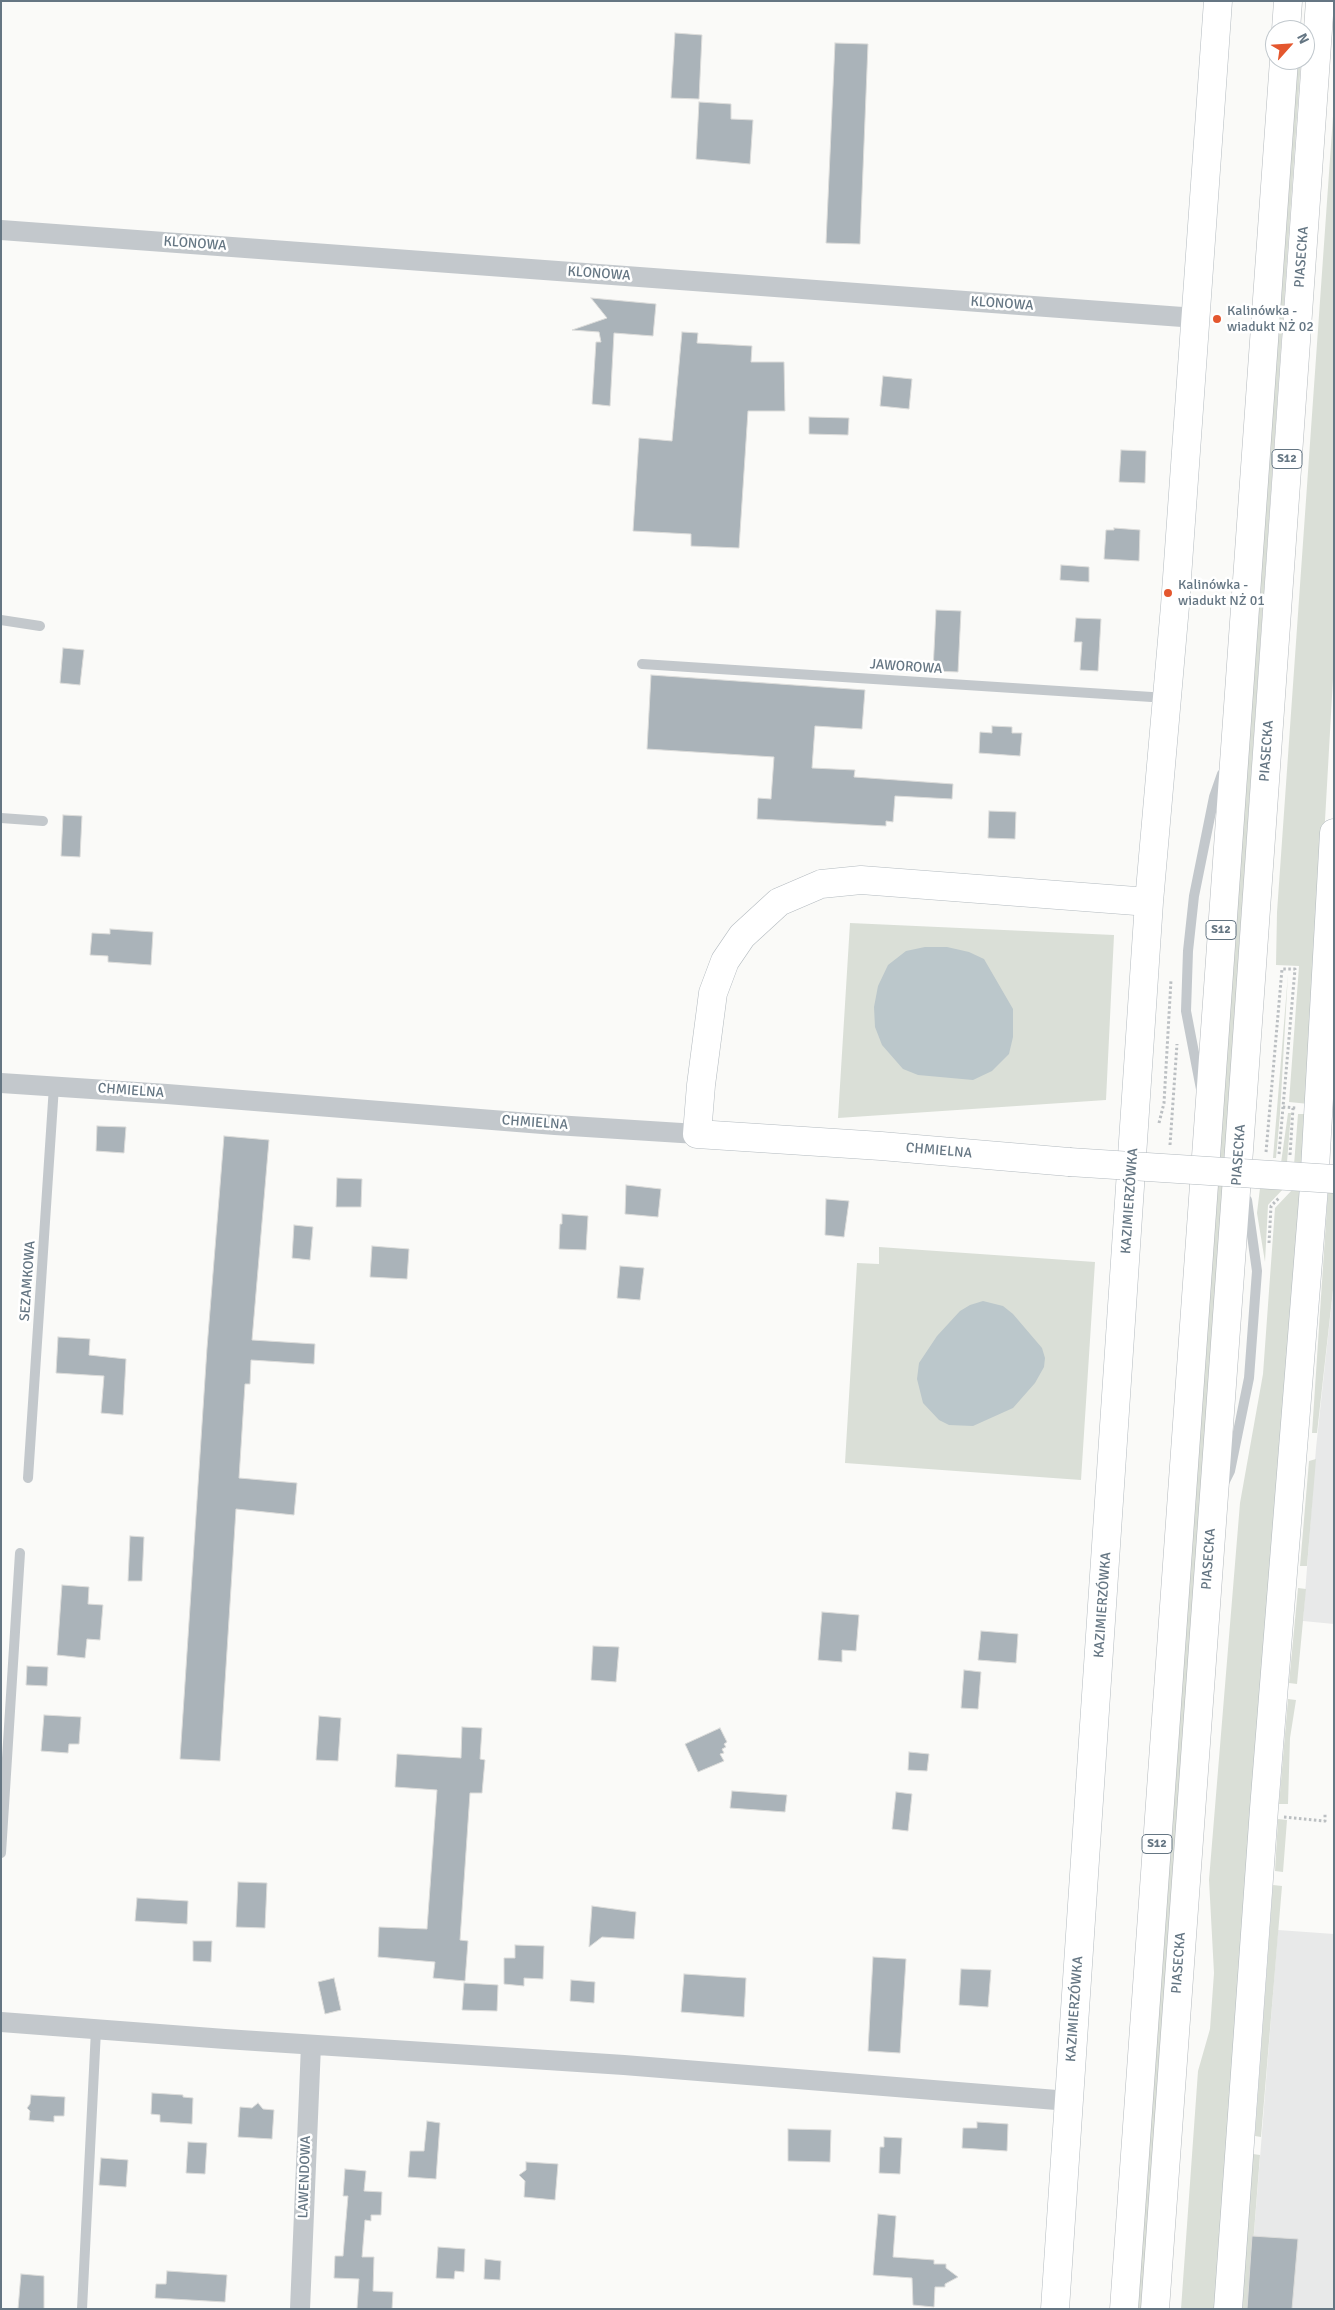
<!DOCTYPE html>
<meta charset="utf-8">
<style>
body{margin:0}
#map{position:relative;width:1335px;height:2310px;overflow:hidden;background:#fafaf8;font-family:Signika,sans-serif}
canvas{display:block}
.frame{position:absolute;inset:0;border:2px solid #657683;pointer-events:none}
.north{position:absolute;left:1265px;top:20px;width:50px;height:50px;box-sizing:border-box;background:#fff;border:1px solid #c1c8cd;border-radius:50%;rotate:64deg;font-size:14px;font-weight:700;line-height:20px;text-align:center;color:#657683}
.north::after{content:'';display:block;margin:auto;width:18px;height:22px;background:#e4572e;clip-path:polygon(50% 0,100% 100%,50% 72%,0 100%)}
</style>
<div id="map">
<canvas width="1335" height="2310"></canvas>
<div class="frame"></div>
<div class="north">N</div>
</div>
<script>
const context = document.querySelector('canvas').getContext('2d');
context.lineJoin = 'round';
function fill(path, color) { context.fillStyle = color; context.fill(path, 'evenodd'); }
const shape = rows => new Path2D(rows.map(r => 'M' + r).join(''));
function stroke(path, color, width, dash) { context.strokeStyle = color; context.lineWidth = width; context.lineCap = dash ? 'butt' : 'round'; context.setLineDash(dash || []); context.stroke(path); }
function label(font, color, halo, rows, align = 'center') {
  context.font = font + ' Signika,sans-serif'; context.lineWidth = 5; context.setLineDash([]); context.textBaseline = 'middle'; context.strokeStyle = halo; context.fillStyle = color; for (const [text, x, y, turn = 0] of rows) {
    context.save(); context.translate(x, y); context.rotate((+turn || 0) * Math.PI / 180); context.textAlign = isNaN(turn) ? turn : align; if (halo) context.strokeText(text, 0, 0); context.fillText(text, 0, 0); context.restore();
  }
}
const built = shape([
 [1334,1281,1334,1624,1303,1621,1316,1448],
 [1278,1930,1334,1934,1334,2309,1248,2309]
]);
const green = shape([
 [1295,60,1301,60,1200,1512,1144,2309,1138,2309],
 [1334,102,1334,661,1309,1104,1289,1102,1299,966,1276,965,1277,912],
 [850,923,1114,935,1106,1100,838,1118],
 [1288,974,1280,1114,1276,1158,1273,1158],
 [1288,1113,1291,1113,1285,1187,1268,1205,1265,1262,1257,1213,1260,1188,1281,1163],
 [1298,1114,1308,1114,1217,2309,1181,2309,1198,2071,1210,2029,1214,1973,1209,1880,1240,1503,1263,1374,1275,1208,1292,1190],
 [1328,1191,1334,1192,1334,1281,1317,1433,1312,1433],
 [879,1247,1095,1262,1081,1480,845,1463,857,1263,879,1264],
 [1316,1459,1307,1566,1300,1566,1309,1461],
 [1298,1588,1306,1589,1297,1684,1289,1683],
 [1288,1699,1296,1700,1290,1738,1288,1804,1279,1804],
 [1278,1819,1287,1820,1283,1872,1275,1871],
 [1273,1885,1282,1886,1261,2137,1255,2136],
 [1253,2154,1260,2155,1248,2309,1242,2309]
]);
const water = shape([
 [925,947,947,947,969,952,984,959,1013,1009,1013,1037,1009,1054,992,1071,973,1080,918,1075,903,1069,882,1045,875,1027,874,1007,878,986,888,965,906,951],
 [983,1301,1003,1306,1013,1314,1042,1348,1045,1358,1044,1367,1035,1383,1013,1408,973,1426,949,1425,939,1420,923,1403,917,1379,919,1363,937,1336,960,1311,970,1305]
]);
const building = shape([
 [675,33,702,35,699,99,671,98,675,33],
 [835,43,868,44,860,244,826,243,835,43],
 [699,102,731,104,731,119,753,120,750,164,696,159,699,102],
 [591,298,656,304,653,336,614,333,610,406,592,404,596,342,601,342,599,332,572,330,607,318,591,298],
 [682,332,698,333,697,343,752,346,751,362,784,362,785,411,748,411,739,548,691,546,691,534,633,531,639,438,672,441,682,332],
 [883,376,912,379,909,409,880,406,883,376],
 [809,417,849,418,848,435,809,434,809,417],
 [1121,450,1146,451,1145,483,1119,482,1121,450],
 [1114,528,1140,530,1139,561,1104,559,1106,530,1114,530,1114,528],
 [1061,565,1089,567,1089,582,1060,580,1061,565],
 [936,610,961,611,958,672,933,671,936,610],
 [1076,618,1101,619,1098,671,1080,670,1082,642,1074,642,1076,618],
 [63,648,84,650,80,685,60,683,63,648],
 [651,675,865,690,862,729,815,726,812,768,855,770,854,777,953,784,952,799,895,796,893,822,886,821,886,826,757,819,758,798,771,799,774,757,647,749,651,675],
 [992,726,1012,727,1012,733,1022,733,1020,756,979,753,980,732,992,733,992,726],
 [989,811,1016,812,1015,839,988,838,989,811],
 [63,815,82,816,80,857,61,856,63,815],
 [110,929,153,932,151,965,108,962,108,956,90,955,92,933,110,934,110,929],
 [97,1126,126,1127,124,1153,96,1151,97,1126],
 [224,1136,269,1140,252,1340,315,1344,314,1364,251,1360,250,1384,245,1384,239,1478,297,1483,294,1515,236,1509,220,1761,180,1759,207,1348,224,1136],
 [337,1178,362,1179,361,1207,336,1207,337,1178],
 [626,1185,661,1189,658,1217,625,1214,626,1185],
 [826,1199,849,1201,844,1237,825,1235,826,1199],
 [562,1214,588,1216,586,1250,559,1249,560,1224,562,1224,562,1214],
 [294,1225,313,1227,310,1260,292,1258,294,1225],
 [372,1246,409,1249,407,1279,370,1277,372,1246],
 [620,1266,644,1268,640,1300,617,1298,620,1266],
 [58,1337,90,1339,89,1355,126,1359,123,1415,101,1413,104,1376,56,1373,58,1337],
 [130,1536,144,1537,142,1581,128,1581,130,1536],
 [62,1585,89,1587,88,1604,103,1605,100,1640,87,1639,85,1658,57,1655,62,1585],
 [822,1612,859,1615,856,1651,842,1650,842,1662,818,1660,822,1612],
 [981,1631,1018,1634,1016,1663,978,1660,981,1631],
 [593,1646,619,1647,616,1682,591,1680,593,1646],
 [27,1666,48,1667,47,1686,26,1685,27,1666],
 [964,1670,981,1672,978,1709,961,1708,964,1670],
 [44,1715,81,1717,79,1744,69,1744,68,1753,41,1751,44,1715],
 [319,1716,341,1718,338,1761,316,1760,319,1716],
 [462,1727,482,1728,480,1759,485,1760,482,1793,470,1793,460,1940,468,1941,465,1981,433,1978,435,1962,378,1957,379,1927,427,1929,437,1790,395,1787,397,1754,461,1758,462,1727],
 [720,1728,727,1742,724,1744,726,1747,722,1749,724,1753,720,1754,724,1761,698,1772,685,1744,720,1728],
 [909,1752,929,1754,927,1771,908,1770,909,1752],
 [732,1791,787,1795,785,1812,730,1808,732,1791],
 [896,1792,912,1794,908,1831,892,1829,896,1792],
 [238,1882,267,1883,265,1928,236,1927,238,1882],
 [137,1898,188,1901,187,1924,135,1921,137,1898],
 [592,1906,636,1912,634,1939,602,1937,589,1947,592,1906],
 [193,1941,212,1941,211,1962,193,1961,193,1941],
 [515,1945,544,1946,543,1979,524,1978,524,1986,504,1984,504,1958,515,1958,515,1945],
 [873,1957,906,1959,900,2053,868,2051,873,1957],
 [961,1969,991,1970,988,2007,959,2005,961,1969],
 [684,1974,746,1978,744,2017,681,2012,684,1974],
 [334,1978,341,2010,325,2014,318,1982,334,1978],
 [571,1980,595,1982,594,2003,570,2001,571,1980],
 [464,1983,498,1985,497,2011,462,2010,464,1983],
 [152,2093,183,2095,183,2097,193,2098,192,2124,160,2122,160,2115,151,2114,152,2093],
 [31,2095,65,2097,64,2116,54,2116,54,2122,29,2120,30,2111,27,2108,30,2104,31,2095],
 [258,2103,263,2109,274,2110,272,2139,238,2137,240,2107,252,2108,258,2103],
 [427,2121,440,2123,436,2179,408,2177,410,2151,424,2151,427,2121],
 [977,2122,1008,2124,1007,2151,962,2148,963,2128,977,2128,977,2122],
 [788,2129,831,2130,830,2162,788,2161,788,2129],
 [884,2137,902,2138,900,2174,879,2173,880,2147,884,2147,884,2137],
 [188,2142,207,2143,205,2174,186,2173,188,2142],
 [101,2158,128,2160,126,2187,99,2185,101,2158],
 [526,2162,558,2164,555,2200,524,2197,525,2181,519,2175,526,2170,526,2162],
 [345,2169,366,2171,364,2191,382,2192,381,2215,371,2215,371,2221,365,2220,362,2257,374,2257,373,2291,393,2292,392,2309,357,2309,359,2279,334,2278,335,2256,343,2256,348,2196,343,2196,345,2169],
 [878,2214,896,2216,893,2257,934,2260,934,2264,946,2264,946,2268,958,2277,945,2284,945,2287,935,2287,934,2307,913,2305,912,2278,873,2275,878,2214],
 [1252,2236,1298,2239,1292,2309,1247,2309,1252,2236],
 [438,2247,465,2249,464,2272,455,2271,454,2279,436,2278,438,2247],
 [485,2259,501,2261,500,2280,484,2279,485,2259],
 [167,2271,227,2275,225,2302,155,2298,156,2284,166,2284,167,2271],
 [21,2274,44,2276,44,2309,18,2309,21,2274]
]);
const path = shape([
 [1159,1123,1164,1103,1171,980],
 [1170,1145,1177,1044],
 [1266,1152,1282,969,1295,969,1283,1107,1297,1108],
 [1279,1154,1283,1107],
 [1290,1155,1293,1108],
 [1269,1243,1271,1206,1279,1198],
 [1284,1817,1325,1821,1325,1814]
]);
const lane = shape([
 [1,620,40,626],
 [642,664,1167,698],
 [1,818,43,821],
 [1201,1089,1186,1011,1188,951,1194,896,1214,797,1222,774],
 [28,1478,54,1086],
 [1224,1483,1230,1471,1249,1378,1257,1271,1247,1200],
 [1,1853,20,1553],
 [82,2309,96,2030]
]);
const street = shape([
 [1,230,1196,318],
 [1,1083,167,1094,555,1125,697,1134],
 [1,2022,225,2039,624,2065,1069,2101],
 [300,2309,311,2045]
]);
const secondary = shape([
 [1069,1162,881,1146,697,1134,701,1085,713,993,725,961,742,936,779,902,821,884,861,880,1149,902],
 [1055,2309,1149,902,1175,606,1218,1],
 [1228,2309,1264,1809,1314,1187,1334,833]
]);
const highway = shape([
 [1286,30,1288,1],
 [1124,2309,1284,60],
 [1155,2309,1239,1150,1320,1]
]);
const secondaryBridge = shape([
 [1069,1162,1334,1179]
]);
const markers = [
 [1217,319,5,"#e4572e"],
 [1168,593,5,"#e4572e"]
];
const shields = [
 [1287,459,30],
 [1221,930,30],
 [1157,1844,30]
];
const shieldNames = [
 ["S12",1287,459],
 ["S12",1221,930],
 ["S12",1157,1844]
];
const streetNames = [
 ["KLONOWA",195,244,4],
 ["PIASECKA",1302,257,-86],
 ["KLONOWA",599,274,4],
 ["KLONOWA",1002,304,4],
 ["JAWOROWA",906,667,4],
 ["PIASECKA",1267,751,-86],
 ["CHMIELNA",131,1091,4],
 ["CHMIELNA",535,1123,4],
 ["CHMIELNA",939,1151,5],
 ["PIASECKA",1239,1155,-86],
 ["KAZIMIERZÓWKA",1130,1201,-86],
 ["SEZAMKOWA",28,1281,-86],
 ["PIASECKA",1209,1559,-86],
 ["KAZIMIERZÓWKA",1103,1605,-86],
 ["PIASECKA",1179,1963,-86],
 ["KAZIMIERZÓWKA",1075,2009,-86],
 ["LAWENDOWA",305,2177,-88]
];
const poiNames = [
 ["Kalinówka -",1227,311],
 ["wiadukt NŻ 02",1227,327],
 ["Kalinówka -",1178,585],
 ["wiadukt NŻ 01",1178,601]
];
fill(built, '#e8e9e9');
fill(green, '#dadfd7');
fill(water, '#bbc7cb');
fill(building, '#aab3b9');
stroke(building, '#dcdcda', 1);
stroke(secondary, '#b3babf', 29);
stroke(highway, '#b4b9bd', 29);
stroke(path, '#bbbfc2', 3, [2.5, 2.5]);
stroke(lane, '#c3c8cc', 10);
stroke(street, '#c3c8cc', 20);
stroke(secondary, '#fff', 28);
stroke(highway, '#fff', 28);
stroke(secondaryBridge, '#b3babf', 29, []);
stroke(secondaryBridge, '#fff', 28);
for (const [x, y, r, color] of markers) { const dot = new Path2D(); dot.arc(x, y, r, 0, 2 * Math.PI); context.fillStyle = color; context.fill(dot); stroke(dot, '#fff', 2); }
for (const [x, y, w] of shields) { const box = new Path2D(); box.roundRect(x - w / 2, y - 9.5, w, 19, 4); context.fillStyle = '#fff'; context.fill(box); stroke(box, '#657683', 1); }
label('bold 12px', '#657683', null, shieldNames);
label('14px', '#657683', '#fff', streetNames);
label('14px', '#657683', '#fff', poiNames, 'left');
</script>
